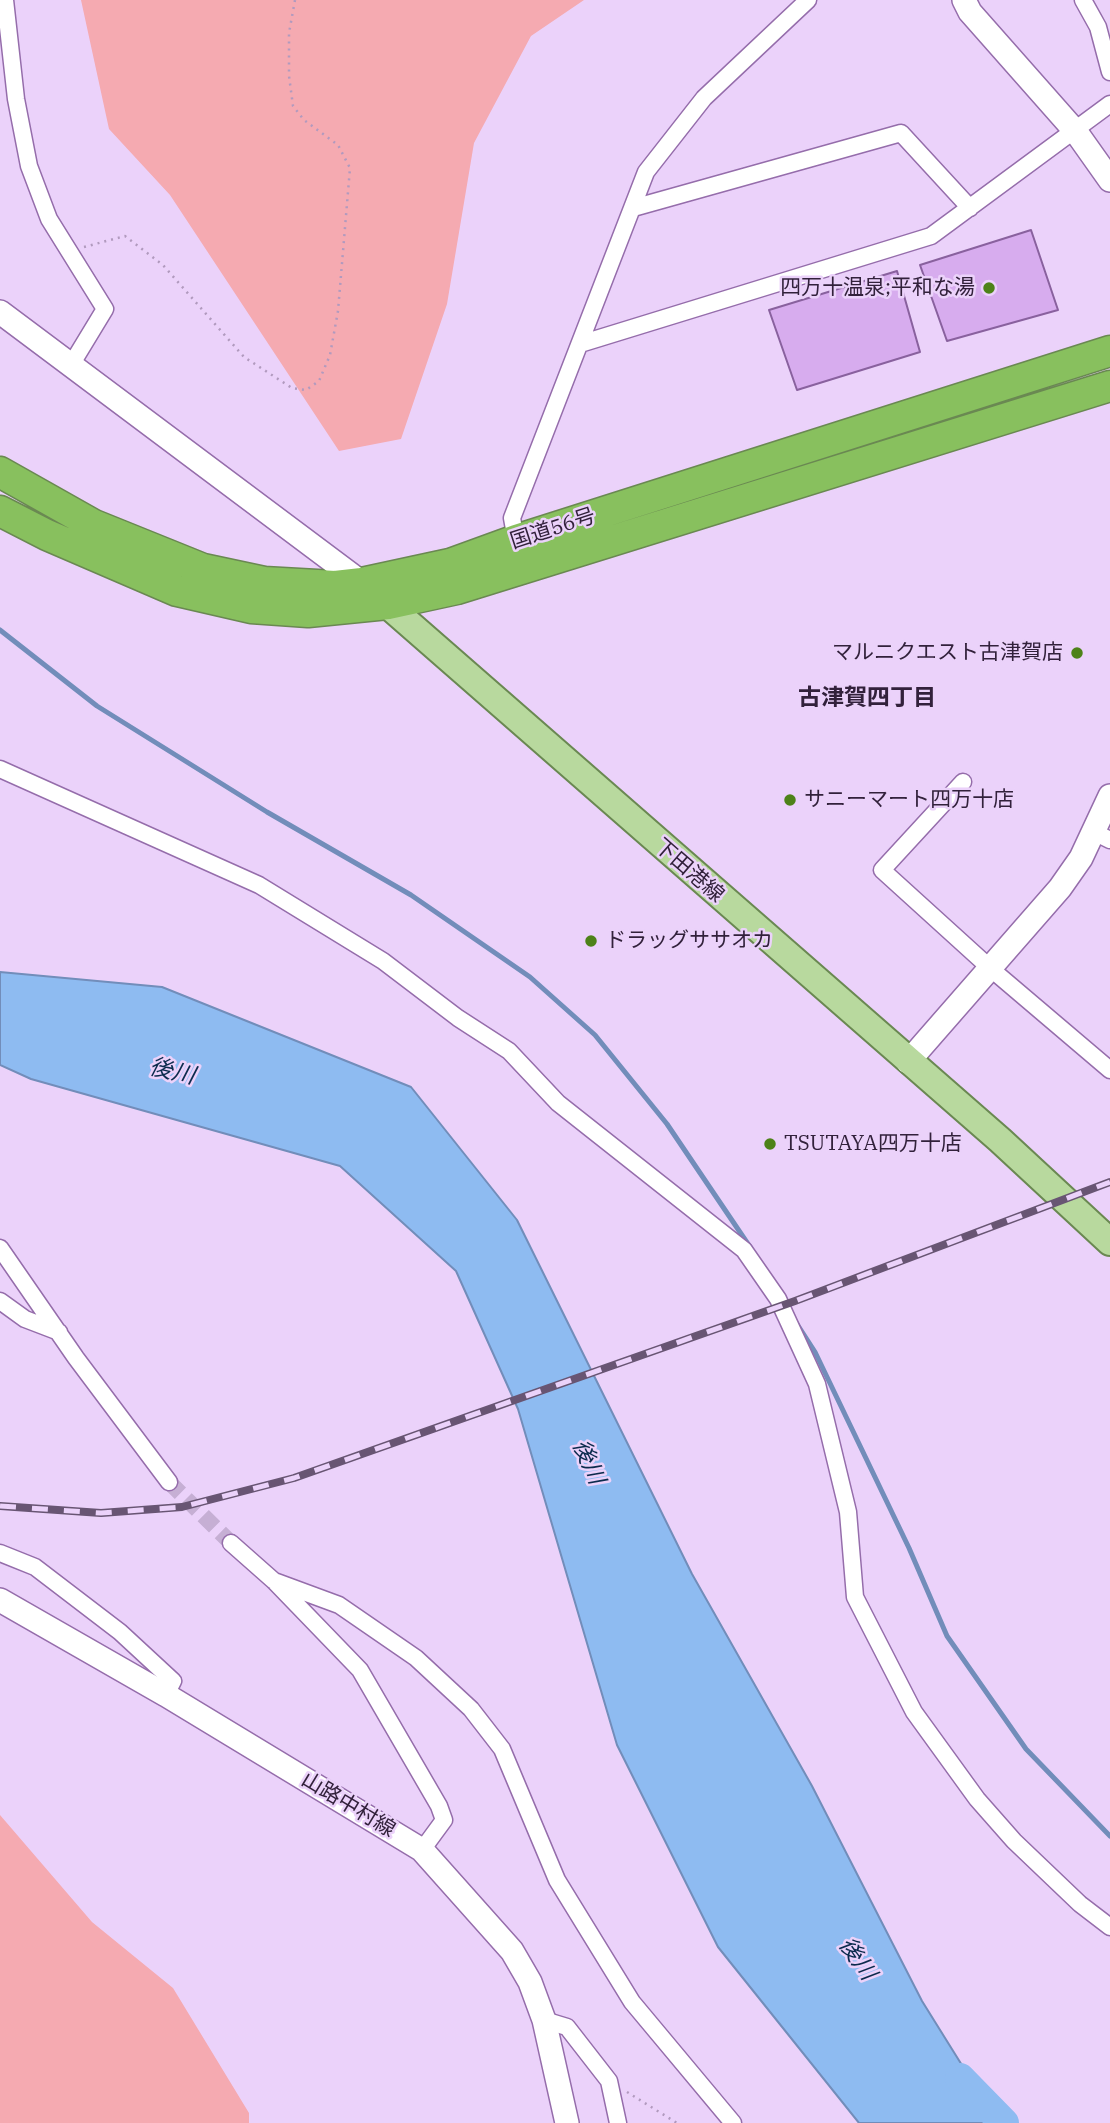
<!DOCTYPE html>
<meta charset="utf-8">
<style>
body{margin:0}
canvas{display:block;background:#ebd2fa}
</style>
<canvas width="1110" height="2123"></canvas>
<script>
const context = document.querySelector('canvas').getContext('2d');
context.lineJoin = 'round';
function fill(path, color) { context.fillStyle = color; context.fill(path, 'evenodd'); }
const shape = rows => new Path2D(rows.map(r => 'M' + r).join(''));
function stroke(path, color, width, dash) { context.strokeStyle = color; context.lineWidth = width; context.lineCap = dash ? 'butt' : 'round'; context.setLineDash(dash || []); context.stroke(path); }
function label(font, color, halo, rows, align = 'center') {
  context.font = font + ' "IBM Plex Serif","Noto Sans JP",serif'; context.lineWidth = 5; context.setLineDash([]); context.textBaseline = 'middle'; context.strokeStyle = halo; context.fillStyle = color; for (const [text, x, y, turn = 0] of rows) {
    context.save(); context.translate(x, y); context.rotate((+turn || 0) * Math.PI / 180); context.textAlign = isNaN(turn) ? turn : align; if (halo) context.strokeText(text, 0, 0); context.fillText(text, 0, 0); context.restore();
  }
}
const green = shape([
 [81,0,584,0,531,36,474,143,447,304,401,439,339,451,170,195,109,129],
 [0,1815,92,1922,173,1988,249,2113,249,2123,0,2123]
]);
const water = shape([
 [0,972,162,987,411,1087,517,1220,692,1574,812,1786,922,2001,998,2123,859,2123,718,1947,617,1745,518,1409,456,1271,340,1166,31,1079,0,1065,0,972]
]);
const stream = shape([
 [0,630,97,706,267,812,411,895,530,977,595,1035,667,1124,750,1247],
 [797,1324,815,1352,909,1548,947,1636,1026,1749,1110,1836]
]);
const river = shape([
 [960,2078,1004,2123]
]);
const building = shape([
 [1031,230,1058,310,947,341,920,265,1031,230],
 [897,271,920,352,797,390,769,310,897,271]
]);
const streetTunnel = shape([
 [169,1482,231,1543]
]);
const path = shape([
 [84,247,125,236,163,265,244,357,292,388,306,390,319,381,330,355,338,311,350,168,338,145,304,120,293,106,289,76,289,33,295,0],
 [627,2092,677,2123]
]);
const street = shape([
 [5,0,16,99,29,166,49,219,105,309,71,365],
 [1083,0,1098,27,1110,72],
 [633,208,901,133,970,208],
 [580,344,931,236,1110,104],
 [516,540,512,518,646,172,704,98,808,0],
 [0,769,259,885,383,961,458,1018,509,1051,558,1103,744,1250,778,1299,817,1384,848,1512,855,1597,914,1712,977,1799,1014,1841,1080,1904,1110,1927],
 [963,782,882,870,990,968,1110,1070],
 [1094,832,1110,840],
 [0,1248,76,1358,169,1482],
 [0,1301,25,1319,59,1332],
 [231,1543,274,1581,360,1670,439,1806,444,1820,422,1850],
 [0,1553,35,1567,120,1632,173,1681,166,1695],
 [274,1581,339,1605,416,1658,471,1709,502,1749,557,1880,632,2002,733,2123],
 [544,2020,567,2027,609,2081,618,2123]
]);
const secondary = shape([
 [964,0,970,12,1076,132,1110,180],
 [0,312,362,583],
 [908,1062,1060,888,1081,858,1110,796],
 [0,1600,166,1695,422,1850,512,1951,530,1982,544,2020,567,2123]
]);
const primary = shape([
 [374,593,1000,1140,1110,1242]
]);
const highway = shape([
 [0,472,94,525,203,569,264,582,335,586,362,583,450,564,516,540,1110,351],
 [0,511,47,535,177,591,251,608,308,612,388,604,457,589,1110,386]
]);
const rail = shape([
 [0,1506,101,1513,182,1507,294,1478,795,1301,1110,1182]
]);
const markers = [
 [989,288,7,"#4d8218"],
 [1077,653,7,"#4d8218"],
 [790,800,7,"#4d8218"],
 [591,941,7,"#4d8218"],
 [770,1144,7,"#4d8218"]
];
const poiNames = [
 ["四万十温泉;平和な湯",975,288,"right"],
 ["マルニクエスト古津賀店",1063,653,"right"],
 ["サニーマート四万十店",804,800],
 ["ドラッグササオカ",605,941],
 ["TSUTAYA四万十店",784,1144]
];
const streetNames = [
 ["国道56号",553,529,-18],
 ["下田港線",689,871,41],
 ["山路中村線",348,1805,31]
];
const neighbourhoodNames = [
 ["古津賀四丁目",867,698]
];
const waterNames = [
 ["後川",172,1072,13],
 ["後川",588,1462,66],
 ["後川",857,1959,55]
];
fill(green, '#f5aab1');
fill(water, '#8ebbf1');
stroke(water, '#728dba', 2);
stroke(stream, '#728dba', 5);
stroke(river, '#8ebbf1', 30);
fill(building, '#d7acee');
stroke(building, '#89619e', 2);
stroke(streetTunnel, '#c6afd4', 16, [16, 8]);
stroke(street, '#956dab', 19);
stroke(secondary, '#956dab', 26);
stroke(primary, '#6a8852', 30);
stroke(highway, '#6a8852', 33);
stroke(path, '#b19abe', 2.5, [2, 5]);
stroke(street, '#fff', 16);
stroke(secondary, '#fff', 23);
stroke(primary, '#b8d99e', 26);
stroke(highway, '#88c05e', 30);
stroke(rail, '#685573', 8);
stroke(rail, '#ebd2fa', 5, [16]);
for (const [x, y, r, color] of markers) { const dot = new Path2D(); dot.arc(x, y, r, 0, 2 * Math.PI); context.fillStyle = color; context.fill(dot); stroke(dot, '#ebd2fa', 2.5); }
label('21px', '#32213b', '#ebd2fa', poiNames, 'left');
label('21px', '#32213b', '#ebd2fa', streetNames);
label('bold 23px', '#32213b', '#ebd2fa', neighbourhoodNames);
label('italic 23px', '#0b2b4d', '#ebd2fa', waterNames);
</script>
